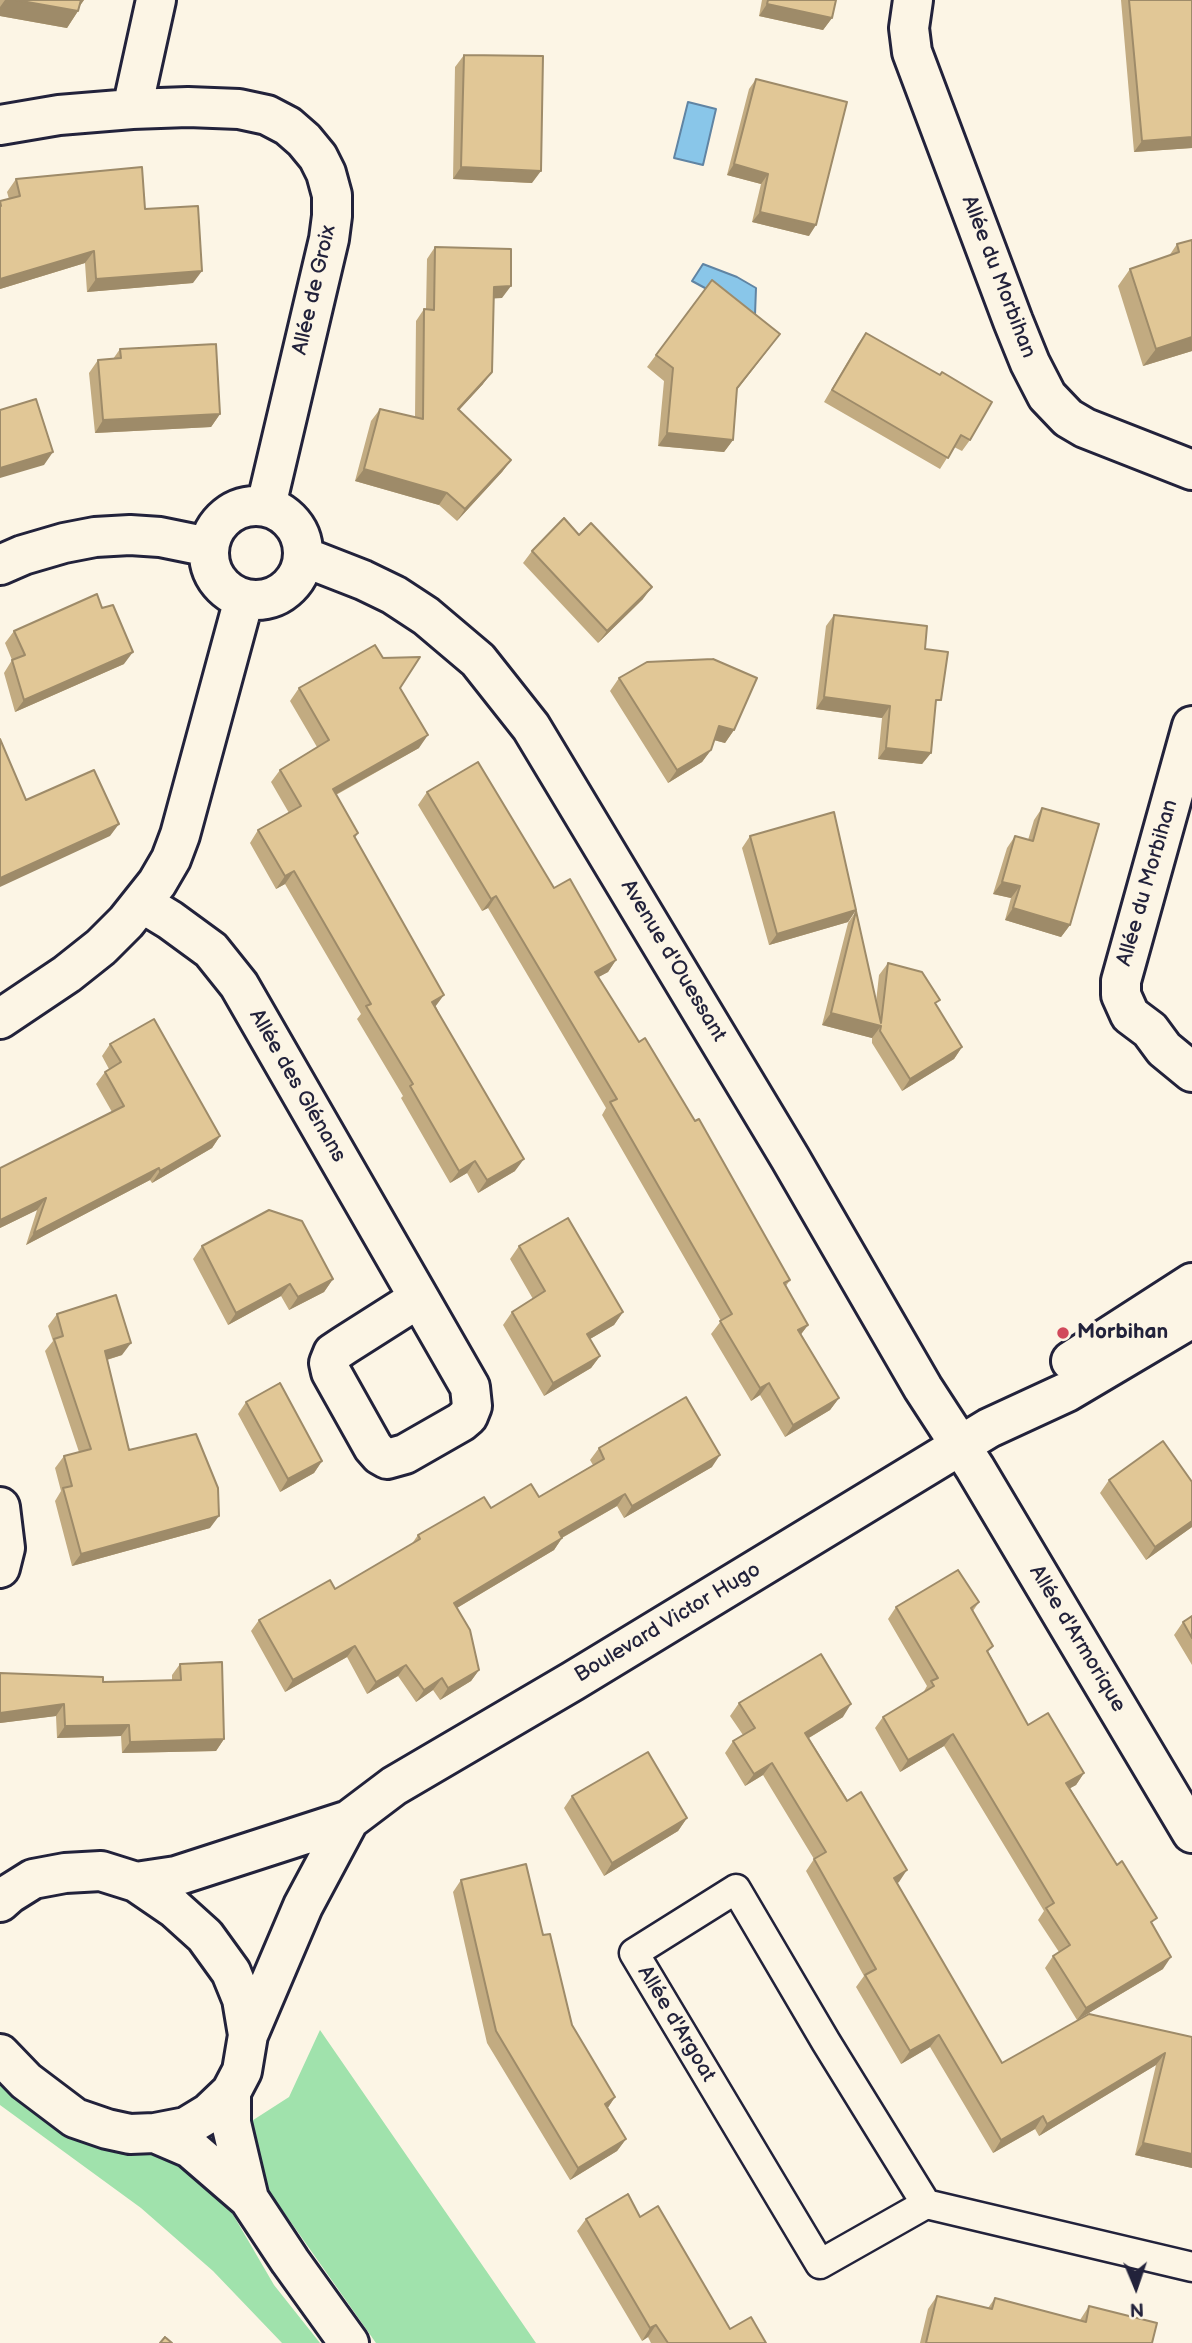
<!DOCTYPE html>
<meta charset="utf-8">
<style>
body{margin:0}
#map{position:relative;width:1192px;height:2343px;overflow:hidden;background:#fcf5e5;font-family:"Balsamiq Sans",sans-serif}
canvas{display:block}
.north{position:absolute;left:1101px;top:2252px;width:70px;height:70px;-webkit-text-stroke:5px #fcf5e5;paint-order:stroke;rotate:178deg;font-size:19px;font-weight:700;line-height:28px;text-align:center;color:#22223b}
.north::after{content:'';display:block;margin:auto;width:24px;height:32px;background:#22223b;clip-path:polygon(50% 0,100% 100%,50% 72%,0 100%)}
</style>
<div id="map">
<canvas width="1192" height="2343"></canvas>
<div class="north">N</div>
</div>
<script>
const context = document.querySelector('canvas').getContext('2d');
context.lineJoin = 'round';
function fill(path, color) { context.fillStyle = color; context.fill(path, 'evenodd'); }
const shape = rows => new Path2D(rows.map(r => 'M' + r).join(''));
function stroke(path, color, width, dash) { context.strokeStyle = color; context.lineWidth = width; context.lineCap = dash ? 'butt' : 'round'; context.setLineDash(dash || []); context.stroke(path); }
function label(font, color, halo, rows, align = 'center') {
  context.font = font + ' "Balsamiq Sans",sans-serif'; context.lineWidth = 7; context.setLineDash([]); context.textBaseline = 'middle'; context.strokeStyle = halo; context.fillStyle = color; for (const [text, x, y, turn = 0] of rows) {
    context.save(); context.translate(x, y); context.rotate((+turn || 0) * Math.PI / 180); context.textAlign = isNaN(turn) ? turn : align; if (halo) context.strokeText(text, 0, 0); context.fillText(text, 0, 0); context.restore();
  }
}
const green = shape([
 [320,2030,536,2343,376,2343,264,2184,247,2124,289,2097],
 [0,2080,27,2106,78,2138,122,2151,166,2156,192,2167,224,2199,274,2285,320,2343,282,2343,213,2271,141,2208,0,2105]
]);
const water = shape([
 [688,102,716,109,703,165,674,158,688,102],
 [703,264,737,277,756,288,755,315,692,281,703,264]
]);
const lane = shape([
 [926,2204,826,2042,736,1889,634,1953,820,2264,926,2204,1192,2267]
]);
const street = shape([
 [913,0,909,28,912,52,1013,321,1030,363,1047,396,1068,418,1085,428,1192,470],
 [132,109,156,0],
 [0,125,59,115,132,109,188,107,239,109,267,115,288,126,304,140,318,157,326,173,332,195,332,216,329,239,266,506],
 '209 553a47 47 0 1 1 94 0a47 47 0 1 1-94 0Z',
 [304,557,363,580,394,595,426,616,478,660,531,727,790,1158,923,1388,975,1468,1192,1833],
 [0,565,23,555,64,543,95,537,130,535,160,537,209,547],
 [1192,726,1121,981,1121,995,1130,1015,1150,1030,1164,1049,1192,1072],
 [142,903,170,920,211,950,239,985,419,1298,470,1387,472,1406,468,1416,461,1422,405,1454,387,1459,380,1455,373,1447,331,1372,329,1363,333,1353,345,1345,419,1298],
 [0,1019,67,974,101,947,126,922,157,883,171,859,180,835,244,599],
 [0,1507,5,1548,0,1568]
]);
const secondary = shape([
 [1071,1361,1192,1283],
 [136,1882,176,1876,349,1820,394,1786,573,1681,989,1428,1067,1392,1192,1318],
 [0,1902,9,1894,33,1879,65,1873,101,1871,136,1882,174,1908,205,1936,231,1972,242,1999,248,2035,242,2071,231,2092,209,2113,186,2127,155,2133,130,2134,107,2129,75,2118,26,2081,0,2054],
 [248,2035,303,1906,349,1820],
 [231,2092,231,2123,249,2199],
 [155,2133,190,2148,249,2199,290,2261,349,2343]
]);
const wall = shape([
 [0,0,84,0,79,7,78,11,67,28,0,16],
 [762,0,836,0,832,18,823,30,759,16],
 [1121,0,1192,0,1192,148,1134,152],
 [464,55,532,183,453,179,455,67],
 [756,79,809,236,752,222,761,184,727,175,749,89],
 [16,179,145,209,193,283,87,292,85,263,0,289,0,201,9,199,7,192],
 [1192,240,1192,351,1143,366,1118,286,1130,269,1169,256,1177,244],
 [435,247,502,298,493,298,483,384,459,410,511,460,502,472,457,521,439,505,355,481,371,421,380,409,415,417,416,321,424,309,426,309,427,259],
 [866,333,970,440,962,451,954,447,940,469,824,402,858,344],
 [771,346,737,390,733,440,724,452,658,446,664,381,647,367,656,355],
 [120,349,220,414,211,427,95,433,89,373,98,360,113,359],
 [579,535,643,599,598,643,523,563,532,551],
 [102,608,124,664,15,712,4,673,12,660,5,643,14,631],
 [834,615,925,649,935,708,931,753,922,764,878,759,882,718,816,709,826,626],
 [619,678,734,730,725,743,714,740,711,750,702,762,668,783,610,691],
 [299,688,400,688,419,748,336,795,358,833,355,838,515,1171,478,1193,467,1173,450,1183,401,1098,403,1096,357,1019,361,1014,285,884,276,889,250,843,258,830,289,813,271,782,280,770,317,747,290,701],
 [427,792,554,888,616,960,608,972,598,977,790,1280,786,1286,808,1325,801,1334,839,1398,830,1410,785,1437,760,1395,751,1401,711,1334,721,1321,602,1115,606,1108,488,908,482,911,418,805],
 [1042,808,1070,925,1061,937,1005,920,1011,898,993,894,1007,848,1015,836,1028,840,1034,820],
 [750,836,856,910,848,922,769,945,742,848],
 [856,911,876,1002,879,975,888,963,936,1005,962,1047,954,1059,902,1091,872,1043,872,1038,822,1025,848,923],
 [110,1044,220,1136,212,1148,152,1183,150,1180,26,1245,37,1210,0,1228,0,1168,112,1112,96,1084,105,1072,109,1069,102,1056],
 [202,1246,333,1279,324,1292,289,1310,281,1296,228,1325,193,1259],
 [519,1246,623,1312,614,1325,590,1339,600,1356,591,1368,544,1396,503,1325,512,1312,533,1299,510,1259],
 [57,1314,122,1355,107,1360,129,1450,210,1528,72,1566,55,1501,61,1491,55,1468,64,1456,79,1452,45,1351,53,1341,48,1326],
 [246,1402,322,1461,314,1473,280,1492,238,1414],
 [599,1448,712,1467,624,1518,617,1506,562,1538,554,1550,457,1608,479,1670,471,1681,440,1700,433,1690,416,1702,398,1676,367,1694,347,1657,285,1692,251,1631,259,1620,335,1589,411,1545,418,1535,491,1508,539,1497,593,1465,590,1460],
 [1109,1480,1192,1482,1192,1527,1146,1560,1100,1493],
 [979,1602,973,1611,989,1653,1028,1725,1084,1773,1076,1785,1070,1788,1153,1924,1163,1969,1077,2020,1045,1968,1053,1956,1059,1952,1038,1920,1044,1911,944,1746,900,1772,875,1728,883,1717,923,1693,927,1686,888,1619,896,1607],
 [1192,1616,1192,1665,1174,1635,1183,1622],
 [180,1664,224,1739,216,1751,122,1753,121,1736,57,1738,56,1716,0,1723,0,1673,103,1682,172,1680,172,1675],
 [739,1703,843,1717,809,1738,899,1882,897,1883,1002,2063,1192,2037,1192,2168,1135,2155,1156,2065,1039,2136,1035,2129,993,2153,930,2047,901,2064,856,1987,864,1976,806,1871,814,1859,763,1775,745,1786,725,1753,733,1741,743,1735,730,1716],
 [572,1796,687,1818,678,1831,604,1876,564,1808],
 [461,1880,543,1935,572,2025,615,2097,607,2109,626,2139,617,2151,570,2180,487,2043,453,1892],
 [640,2217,730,2329,766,2343,651,2343,648,2337,642,2341,577,2231,586,2219],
 [937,2296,988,2308,995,2298,1080,2320,1089,2306,1152,2343,920,2343,928,2309]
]);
const shadedWall = shape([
 [5,0,84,0,76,11,78,11,67,28,0,16,0,7],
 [767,4,832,18,823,30,759,16],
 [1192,137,1192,148,1134,152,1142,141],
 [734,164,768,174,761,184,727,175],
 [461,167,541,171,532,183,453,179],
 [760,212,816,225,809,236,752,222],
 [94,251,85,263,0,289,0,279],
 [202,271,193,283,87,292,96,279],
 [511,286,502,298,485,299,494,287],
 [780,334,771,346,728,401,737,388],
 [1192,337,1192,351,1143,366,1156,349],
 [492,372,483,384,449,421,458,409],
 [220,414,211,427,95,433,103,420],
 [667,433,733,440,724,452,658,446],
 [53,452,44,465,0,478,0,468],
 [511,460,502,472,457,521,465,509],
 [364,469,447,493,439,505,355,481],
 [652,587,643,599,598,643,607,631],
 [133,652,124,664,15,712,24,700],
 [824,697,890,706,882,718,816,709],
 [719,726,734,730,725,743,710,739],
 [428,735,419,748,324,801,333,789],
 [886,748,931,753,922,764,878,759],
 [711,750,702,762,668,783,677,770],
 [119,824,110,836,0,887,0,878],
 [294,871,285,884,276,889,285,876],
 [1002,882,1020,886,1011,898,993,894],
 [496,896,488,908,482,911,491,899],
 [1013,908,1070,925,1061,937,1005,920],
 [856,910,848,922,769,945,777,934],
 [616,960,608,972,586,984,595,972],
 [444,995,435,1007,432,1002],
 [831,1013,881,1026,872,1038,822,1025],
 [962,1047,954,1059,902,1091,910,1079],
 [220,1136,212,1148,152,1183,160,1171],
 [524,1159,515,1171,478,1193,487,1180],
 [475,1161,467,1173,450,1183,459,1171],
 [159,1168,150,1180,26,1245,34,1233],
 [46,1198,37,1210,0,1228,0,1220],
 [333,1279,324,1292,289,1310,298,1297],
 [290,1284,281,1296,228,1325,236,1313],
 [623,1312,614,1325,578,1346,587,1334],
 [808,1325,799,1337,798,1330],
 [131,1343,122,1355,96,1363,105,1351],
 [600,1356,591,1368,544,1396,553,1383],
 [769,1383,760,1395,751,1401,760,1388],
 [839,1398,830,1410,785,1437,793,1425],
 [720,1455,712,1467,624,1518,632,1506],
 [322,1461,314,1473,280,1492,288,1479],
 [625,1494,617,1506,551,1544,559,1532],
 [219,1516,210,1528,72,1566,81,1554],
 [1192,1521,1192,1527,1146,1560,1155,1547],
 [562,1538,554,1550,445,1615,454,1603],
 [355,1646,347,1657,285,1692,293,1680],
 [406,1665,398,1676,367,1694,376,1682],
 [479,1670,471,1681,440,1700,448,1688],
 [442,1678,433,1690,416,1702,424,1690],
 [64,1704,56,1716,0,1723,0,1713],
 [851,1704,843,1717,797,1745,805,1733],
 [129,1725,121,1736,57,1738,65,1726],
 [953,1734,944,1746,900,1772,908,1760],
 [224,1739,216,1751,122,1753,130,1742],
 [772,1763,763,1775,745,1786,754,1774],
 [1084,1773,1076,1785,1058,1795,1066,1783],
 [687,1818,678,1831,604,1876,612,1863],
 [907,1870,899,1882,885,1890,894,1878],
 [1171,1957,1163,1969,1077,2020,1086,2008],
 [939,2035,930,2047,901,2064,910,2051],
 [1165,2053,1156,2065,1039,2136,1047,2124],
 [615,2097,607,2109,605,2104],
 [1043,2116,1035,2129,993,2153,1001,2140],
 [626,2139,617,2151,570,2180,578,2168],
 [1143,2143,1192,2154,1192,2168,1135,2155],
 [656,2325,648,2337,642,2341,650,2328]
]);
const building = shape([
 [16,0,81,0,78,11,16,0],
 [768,0,836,0,832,18,767,4,768,0],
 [1129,0,1192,0,1192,137,1142,141,1129,0],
 [464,55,543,56,541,171,461,167,464,55],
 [756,79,847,102,816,225,760,212,768,174,734,164,756,79],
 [142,167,145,209,198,206,202,271,96,279,94,251,0,279,0,206,1,206,0,201,20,196,16,179,142,167],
 [1192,240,1192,337,1156,349,1130,269,1179,252,1177,244,1192,240],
 [435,247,511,249,511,286,494,287,492,372,458,409,511,460,465,509,447,493,364,469,380,409,423,419,424,309,434,310,435,247],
 [712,280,780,334,737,388,733,440,667,433,673,368,656,355,712,280],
 [866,333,940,375,942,372,992,402,970,440,961,435,948,458,832,390,866,333],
 [216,344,220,414,103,420,98,360,121,358,120,349,216,344],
 [36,399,53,452,0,468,0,410,36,399],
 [564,518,579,535,591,523,652,587,607,631,532,551,564,518],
 [97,594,102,608,113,605,133,652,24,700,12,660,25,655,14,631,97,594],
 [834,615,927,626,925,649,948,652,941,700,936,700,931,753,886,748,890,706,824,697,834,615],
 [375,645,383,658,420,657,400,688,428,735,333,789,358,833,354,836,444,995,432,1002,524,1159,487,1180,475,1161,459,1171,410,1086,413,1084,366,1006,371,1004,294,871,285,876,258,830,301,806,280,770,329,740,299,688,375,645],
 [713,659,757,678,734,730,719,726,711,750,677,770,619,678,647,662,713,659],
 [0,739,26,800,94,770,119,824,0,878,0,739],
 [478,762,554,888,570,879,616,960,595,972,639,1042,645,1038,695,1121,699,1119,790,1280,784,1283,808,1325,798,1330,839,1398,793,1425,769,1383,760,1388,720,1321,732,1314,610,1102,617,1099,496,896,491,899,427,792,478,762],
 [1042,808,1099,824,1070,925,1013,908,1020,886,1002,882,1015,836,1033,841,1042,808],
 [834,812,856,910,777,934,750,836,834,812],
 [856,911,881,1023,888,963,922,972,940,1000,935,1003,962,1047,910,1079,880,1031,881,1026,831,1013,856,911],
 [154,1019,220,1136,160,1171,159,1168,34,1233,46,1198,0,1220,0,1168,124,1106,105,1072,121,1062,110,1044,154,1019],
 [269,1210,302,1221,333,1279,298,1297,290,1284,236,1313,202,1246,269,1210],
 [568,1218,623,1312,587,1334,600,1356,553,1383,512,1312,545,1291,519,1246,568,1218],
 [116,1295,131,1343,105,1351,129,1450,196,1434,218,1488,219,1516,81,1554,63,1488,72,1486,64,1456,91,1449,54,1339,63,1336,57,1314,116,1295],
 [280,1383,322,1461,288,1479,246,1402,280,1383],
 [686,1397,720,1455,632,1506,625,1494,559,1532,562,1538,454,1603,470,1630,479,1670,448,1688,442,1678,424,1690,406,1665,376,1682,355,1646,293,1680,259,1620,330,1580,335,1589,420,1539,418,1535,484,1497,491,1508,531,1484,539,1497,604,1459,599,1448,686,1397],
 [1163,1441,1192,1482,1192,1521,1155,1547,1109,1480,1163,1441],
 [958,1570,979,1602,971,1608,993,1646,987,1651,1028,1725,1048,1713,1084,1773,1066,1783,1117,1865,1122,1861,1157,1918,1151,1922,1171,1957,1086,2008,1053,1956,1070,1945,1046,1908,1054,1903,953,1734,908,1760,883,1717,934,1686,931,1681,938,1678,896,1607,958,1570],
 [1192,1616,1192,1638,1183,1622,1192,1616],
 [821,1654,851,1704,805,1733,847,1801,861,1792,907,1870,894,1878,1002,2063,1089,2014,1192,2037,1192,2154,1143,2143,1165,2053,1047,2124,1043,2116,1001,2140,939,2035,910,2051,865,1975,876,1969,814,1859,826,1852,772,1763,754,1774,733,1741,755,1728,739,1703,821,1654],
 [222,1662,224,1739,130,1742,129,1725,65,1726,64,1704,0,1713,0,1673,103,1677,103,1682,181,1680,180,1664,222,1662],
 [648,1752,687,1818,612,1863,572,1796,648,1752],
 [526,1864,543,1935,550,1934,572,2025,615,2097,605,2104,626,2139,578,2168,496,2031,461,1880,526,1864],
 [628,2194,640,2217,658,2206,730,2329,751,2317,766,2343,668,2343,656,2325,650,2328,586,2219,628,2194],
 [937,2296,992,2309,995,2298,1086,2322,1089,2306,1157,2323,1152,2343,926,2343,937,2296],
 [165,2337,172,2343,160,2343,165,2337]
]);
const markers = [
 [1063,1333,7,"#d1495b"]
];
const streetNames = [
 ["Allée du Morbihan",998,277,69],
 ["Allée de Groix",315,290,-77],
 ["Allée du Morbihan",1148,883,-74],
 ["Avenue d'Ouessant",673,961,59],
 ["Allée des Glénans",297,1086,60],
 ["Boulevard Victor Hugo",668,1623,-31],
 ["Allée d'Armorique",1077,1639,59],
 ["Allée d'Argoat",676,2024,59]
];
const poiNames = [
 ["Morbihan",1077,1333]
];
fill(green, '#a0e2ac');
fill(water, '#89c6e9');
stroke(water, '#6084a3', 2);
stroke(lane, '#22223b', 33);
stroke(street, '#22223b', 44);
stroke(secondary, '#22223b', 44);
stroke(lane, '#fcf5e5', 28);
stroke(street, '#fcf5e5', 38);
stroke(secondary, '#fcf5e5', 38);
fill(wall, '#c2ab81');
fill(shadedWall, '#9e8b69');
fill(building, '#e1c796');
stroke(building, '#9e8b69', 2);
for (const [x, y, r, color] of markers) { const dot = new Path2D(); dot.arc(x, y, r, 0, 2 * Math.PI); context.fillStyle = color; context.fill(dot); stroke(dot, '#fcf5e5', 2.5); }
label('21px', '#22223b', '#fcf5e5', streetNames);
label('bold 21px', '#22223b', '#fcf5e5', poiNames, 'left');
</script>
